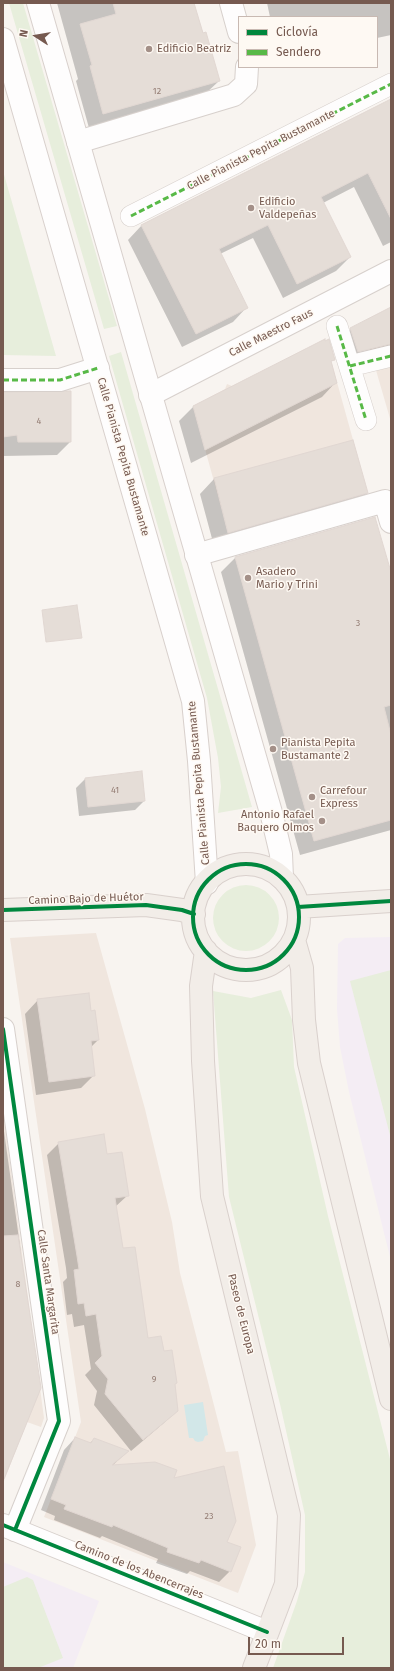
<!DOCTYPE html>
<meta charset="utf-8">
<style>
body{margin:0}
#map{position:relative;width:394px;height:1671px;overflow:hidden;background:#f8f4f0;font-family:"Fira Sans",sans-serif}
canvas{display:block}
.frame{position:absolute;inset:0;border:4px solid #765a50;pointer-events:none}
.legend{position:absolute;left:238px;top:16px;width:140px;height:52px;box-sizing:border-box;background:#fef9f3;border:1px solid #c8b9b2;margin:0;padding:5px 7px;list-style:none;font-size:12px;color:#765a50}
.legend li{display:flex;align-items:center;gap:8px;height:20px}
.legend b{width:20px;border:1px solid #c8b9b2}
.north{position:absolute;left:16px;top:16px;width:40px;height:40px;-webkit-text-stroke:3px #fef9f3;paint-order:stroke;rotate:282deg;font-size:11px;font-weight:700;line-height:16px;text-align:center;color:#765a50}
.north::after{content:'';display:block;margin:auto;width:14px;height:18px;background:#765a50;clip-path:polygon(50% 0,100% 100%,50% 72%,0 100%)}
.scale{position:absolute;left:248px;top:1637px;width:96px;height:18px;box-sizing:border-box;border:2px solid #765a50;border-top:0;padding-left:5px;font-size:12px;line-height:14px;white-space:nowrap;color:#765a50;-webkit-text-stroke:3px #fef9f3;paint-order:stroke}
</style>
<div id="map">
<canvas width="394" height="1671"></canvas>
<div class="frame"></div>
<ul class="legend">
<li><b style="height:5px;background:#00873e"></b>Ciclovía</li>
<li><b style="height:5px;background:#58b947"></b>Sendero</li>
</ul>
<div class="north">N</div>
<div class="scale">20 m</div>
</div>
<script>
const context = document.querySelector('canvas').getContext('2d');
context.lineJoin = 'round';
function fill(path, color) { context.fillStyle = color; context.fill(path, 'evenodd'); }
const shape = rows => new Path2D(rows.map(r => 'M' + r).join(''));
function stroke(path, color, width, dash) { context.strokeStyle = color; context.lineWidth = width; context.lineCap = dash ? 'butt' : 'round'; context.setLineDash(dash || []); context.stroke(path); }
function label(font, color, halo, rows, align = 'center') {
  context.font = font + ' "Fira Sans",sans-serif'; context.lineWidth = 3; context.setLineDash([]); context.textBaseline = 'middle'; context.strokeStyle = halo; context.fillStyle = color; for (const [text, x, y, turn = 0] of rows) {
    context.save(); context.translate(x, y); context.rotate((+turn || 0) * Math.PI / 180); context.textAlign = isNaN(turn) ? turn : align; if (halo) context.strokeText(text, 0, 0); context.fillText(text, 0, 0); context.restore();
  }
}
const residential = shape([
 [391,307,391,422,362,322],
 [325,339,365,483,225,521,193,406,225,389,227,384,232,386],
 [96,933,145,1109,172,1222,180,1273,226,1452,238,1451,256,1545,238,1593,44,1517,81,1422,10,938],
 [3,1110,44,1418,41,1427,27,1422,4,1481]
]);
const education = shape([
 [391,937,391,1261,349,1092,340,1047,337,1009,338,944,345,938],
 [3,1562,99,1601,73,1668,3,1668]
]);
const green = shape([
 [9,3,23,3,117,326,104,329],
 [3,171,56,356,3,355],
 [121,352,252,807,218,813,221,787,218,758,207,698,109,356],
 '213 918a33 33 0 1 1 66 0a33 33 0 1 1-66 0Z',
 [391,970,391,1139,350,981],
 [281,990,292,1020,294,1067,328,1216,391,1463,391,1668,273,1668,297,1601,305,1572,305,1515,280,1404,229,1197,213,991,251,998],
 [27,1577,33,1580,63,1658,38,1668,3,1668,3,1587]
]);
const water = shape([
 [203,1402,208,1435,205,1436,203,1441,198,1442,195,1441,193,1438,189,1438,184,1405]
]);
const shadow = shape([
 [57,3,193,3,219,81,204,95,89,128,76,81,78,79],
 [267,3,391,3,391,35,377,38,377,17,270,17],
 [391,100,391,242,383,246,354,187,323,203,350,257,336,271,283,298,253,238,220,254,247,307,233,322,182,347,128,240,142,225],
 [391,308,391,354,343,365,336,343,351,329],
 [334,359,330,362,336,382,322,397,191,463,179,421,194,406],
 [3,393,70,442,57,455,3,456],
 [352,441,367,493,353,507,214,546,200,494,214,479],
 [235,558,391,576,391,830,300,855,221,572],
 [85,779,144,801,135,810,79,816,76,788],
 [38,1000,90,1012,98,1040,91,1047,94,1075,81,1088,36,1095,25,1014],
 [3,1124,21,1253,20,1255,40,1388,3,1480],
 [59,1143,106,1155,128,1195,115,1207,122,1250,148,1339,163,1352,174,1385,177,1411,165,1422,131,1451,94,1405,97,1391,85,1375,91,1369,84,1325,74,1327,72,1314,67,1315,63,1282,67,1278,66,1268,47,1155],
 [75,1438,89,1444,94,1439,127,1452,112,1466,172,1479,226,1542,230,1571,219,1582,190,1571,187,1574,156,1563,158,1559,102,1536,100,1538,54,1520,55,1516,41,1510,64,1450]
]);
const building = shape([
 [113,3,194,3,203,33,206,32,220,81,103,114,90,66,92,65,80,24,116,14,113,3],
 [391,99,391,219,368,173,321,197,351,257,297,284,268,225,219,249,248,308,196,334,141,225,391,99],
 [391,307,391,344,358,352,350,328,391,307],
 [325,339,325,341,329,339,335,360,331,361,337,383,205,450,193,406,325,339],
 [66,391,71,391,71,442,18,442,17,435,3,437,3,392,66,391],
 [353,440,368,493,228,533,214,478,353,440],
 [375,517,391,572,391,705,384,707,391,735,391,820,314,841,235,557,375,517],
 [77,605,82,638,46,642,42,610,77,605],
 [142,771,145,801,88,807,85,778,142,771],
 [89,993,91,1011,95,1010,99,1040,91,1041,95,1076,49,1082,37,999,89,993],
 [104,1134,107,1154,122,1152,129,1196,115,1198,123,1248,135,1247,148,1338,161,1336,164,1351,172,1350,177,1383,175,1384,178,1411,143,1440,105,1394,108,1379,95,1363,102,1356,96,1314,86,1316,84,1303,78,1304,74,1270,79,1269,77,1256,58,1142,104,1134],
 [18,1235,41,1388,4,1479,3,1479,3,1236,18,1235],
 [75,1437,91,1443,94,1438,129,1451,112,1465,155,1462,177,1470,174,1478,224,1466,236,1521,227,1542,241,1547,231,1572,201,1560,199,1563,167,1552,168,1548,113,1525,112,1527,64,1509,66,1505,51,1499,75,1437]
]);
const pedestrian = shape([
 [131,216,391,84],
 [337,326,366,420],
 [350,366,391,356]
]);
const minor = shape([
 [231,3,239,32],
 [78,142,234,95,246,84,247,67],
 [3,380,60,380,98,368],
 [196,555,385,501,391,522],
 [3,1029,59,1421,15,1530]
]);
const tertiary = shape([
 [150,395,391,271],
 [3,1525,267,1632]
]);
const secondary = shape([
 [38,3,272,816,281,854,282,878],
 [3,39,193,701,199,761,207,883]
]);
const primary = shape([
 '193 917a53 53 0 1 1 106 0a53 53 0 1 1-106 0Z',
 [298,907,391,901],
 [3,910,146,905,182,910,194,914],
 [294,940,302,968,304,1020,309,1063,391,1399],
 [206,951,201,986,203,1061,212,1196,289,1515,286,1584,254,1668]
]);
const quiet = shape([
 [131,216,391,84],
 [337,326,366,420],
 [350,366,391,356],
 [3,380,60,380,98,368]
]);
const cycleway = shape([
 '193 917a53 53 0 1 1 106 0a53 53 0 1 1-106 0Z',
 [298,907,391,901],
 [3,910,146,905,182,910,194,914],
 [3,1029,59,1421,15,1530],
 [3,1525,267,1632]
]);
const markers = [
 [149,49,4,"#a49088"],
 [251,208,4,"#a49088"],
 [248,578,4,"#a49088"],
 [273,749,4,"#a49088"],
 [312,797,4,"#a49088"],
 [322,821,4,"#a49088"]
];
const numberNames = [
 ["12",157,91],
 ["4",39,421],
 ["3",358,623],
 ["41",115,790],
 ["8",18,1284],
 ["9",154,1379],
 ["23",209,1516]
];
const poiNames = [
 ["Edificio Beatriz",157,49],
 ["Edificio",259,202],
 ["Valdepeñas",259,215],
 ["Asadero",256,572],
 ["Mario y Trini",256,585],
 ["Pianista Pepita",281,743],
 ["Bustamante 2",281,756],
 ["Carrefour",320,791],
 ["Express",320,804],
 ["Antonio Rafael",314,815,"right"],
 ["Baquero Olmos",314,828,"right"]
];
const streetNames = [
 ["Calle Pianista Pepita Bustamante",261,150,-27],
 ["Calle Maestro Faus",271,333,-27],
 ["Calle Pianista Pepita Bustamante",123,457,74],
 ["Calle Pianista Pepita Bustamante",199,783,-95],
 ["Camino Bajo de Huétor",86,899,-2],
 ["Calle Santa Margarita",48,1282,82],
 ["Paseo de Europa",241,1314,76],
 ["Camino de los Abencerrajes",139,1570,22]
];
fill(residential, '#f0e6de');
fill(education, '#f4edf4');
fill(green, '#e7eedc');
fill(water, '#d2e7e8');
fill(shadow, '#0003');
fill(building, '#e5ddd7');
stroke(building, '#e1d7d2', 1);
stroke(pedestrian, '#d7d0cc', 22);
stroke(minor, '#d7d0cc', 24);
stroke(tertiary, '#d7d0cc', 24);
stroke(secondary, '#d8d0cc', 24);
stroke(primary, '#d9d0cc', 24);
stroke(pedestrian, '#fefdfd', 21);
stroke(minor, '#fefdfd', 22);
stroke(tertiary, '#fefdfd', 22);
stroke(secondary, '#fefdfd', 22);
stroke(primary, '#f2ede8', 22);
stroke(quiet, '#58b947', 3, [6, 3]);
stroke(cycleway, '#00873e', 4);
for (const [x, y, r, color] of markers) { const dot = new Path2D(); dot.arc(x, y, r, 0, 2 * Math.PI); context.fillStyle = color; context.fill(dot); stroke(dot, '#fef9f3', 1.5); }
label('9px', '#947d74', null, numberNames);
label('11px', '#765a50', '#fef9f3', poiNames, 'left');
label('11px', '#765a50', '#fef9f3', streetNames);
</script>
